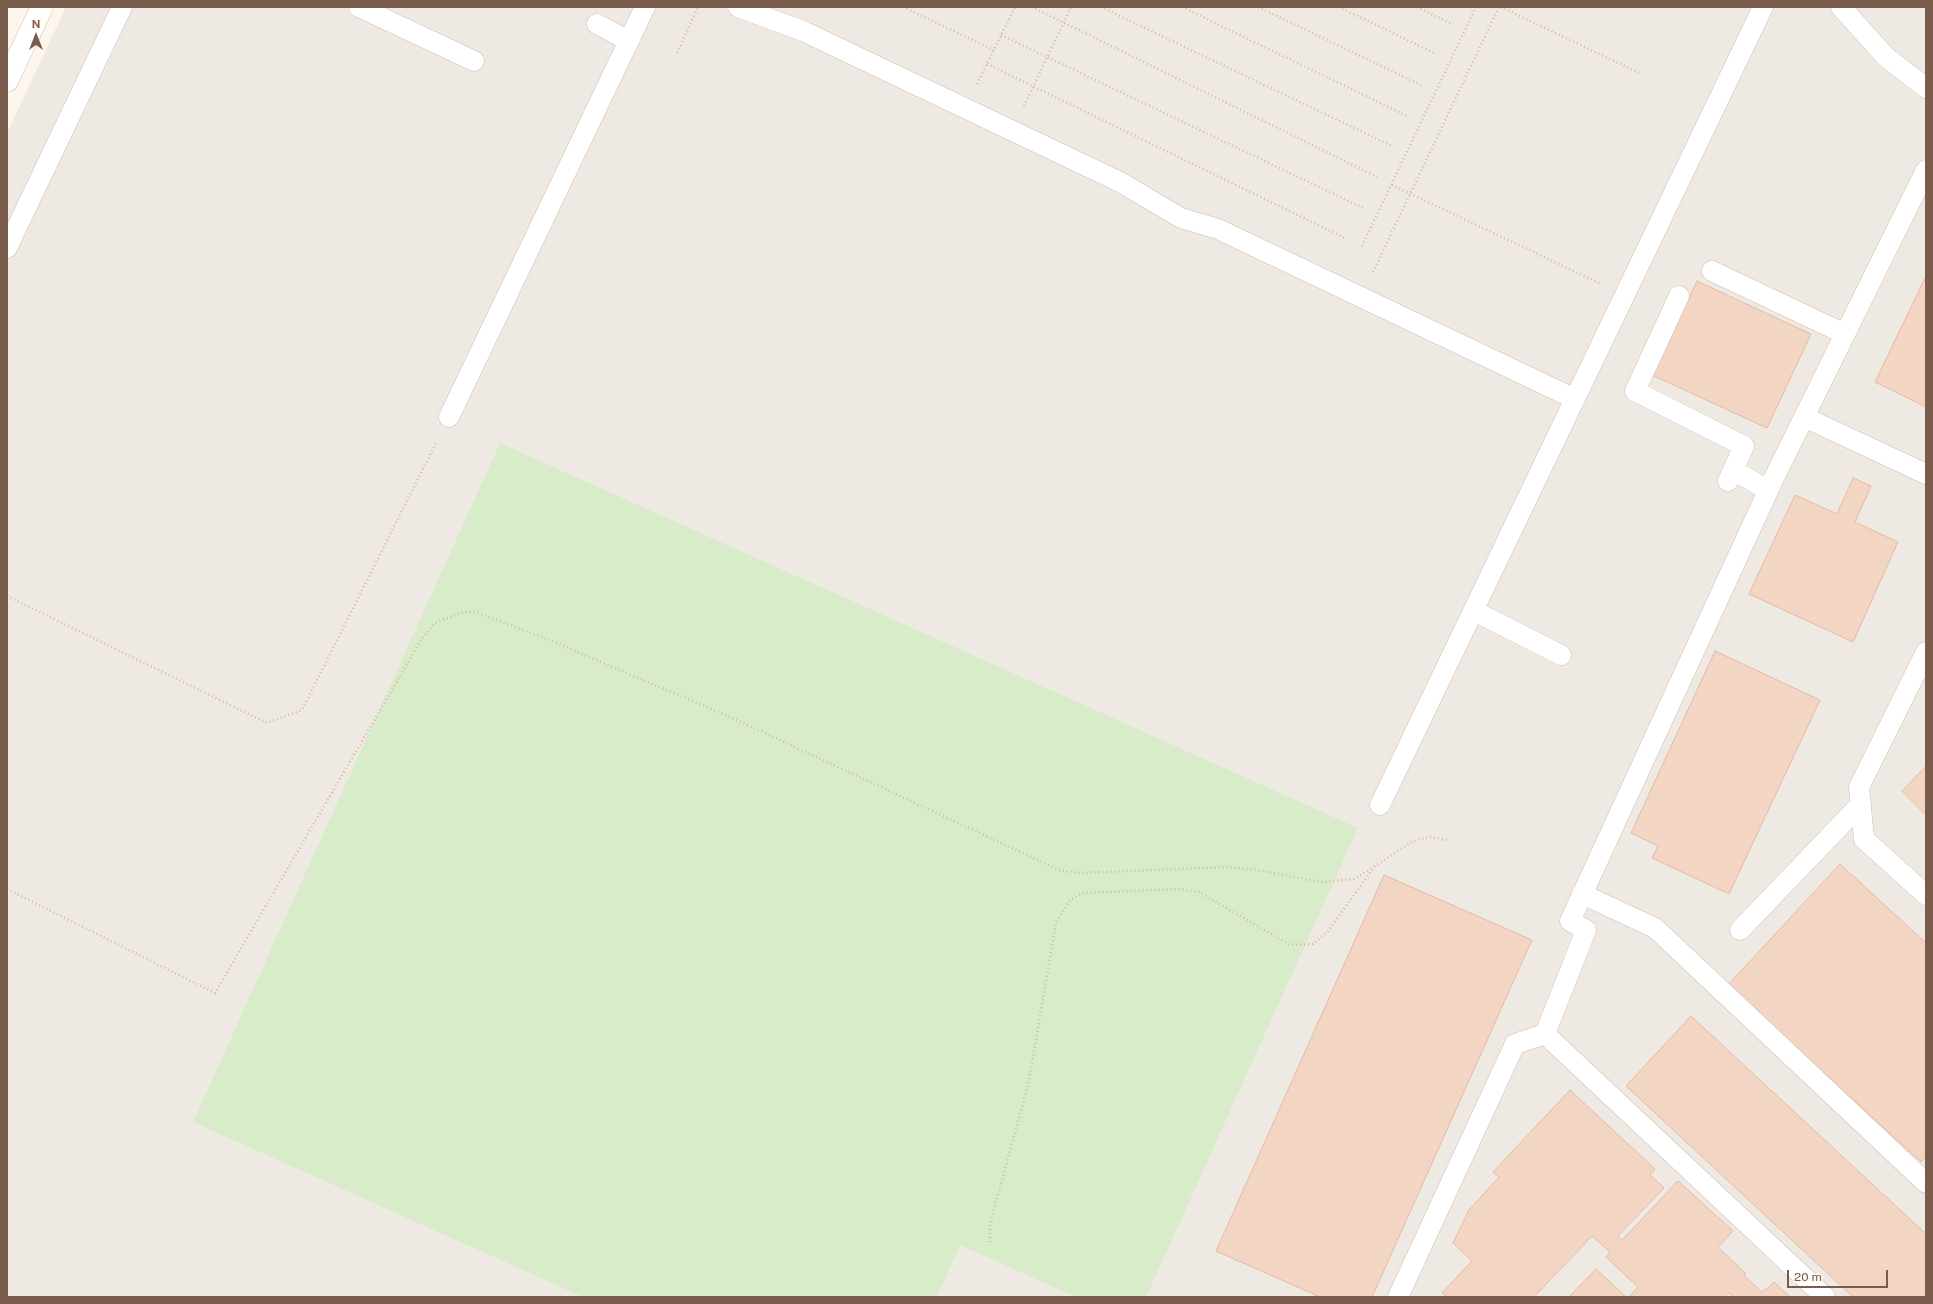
<!DOCTYPE html>
<style>
body{margin:0}
#map{position:relative;width:1933px;height:1304px;overflow:hidden;background:#fdf6ec;font-family:"Public Sans",sans-serif}
canvas{display:block}
.frame{position:absolute;inset:0;border:8px solid #7a5c4d;pointer-events:none}
.north{position:absolute;left:16px;top:16px;width:40px;height:40px;-webkit-text-stroke:3px #fffaf3;paint-order:stroke;rotate:0deg;font-size:11px;font-weight:700;line-height:16px;text-align:center;color:#7a5c4d}
.north::after{content:'';display:block;margin:auto;width:14px;height:18px;background:#7a5c4d;clip-path:polygon(50% 0,100% 100%,50% 72%,0 100%)}
.scale{position:absolute;left:1787px;top:1270px;width:101px;height:18px;box-sizing:border-box;border:2px solid #7a5c4d;border-top:0;padding-left:5px;font-size:12px;line-height:14px;white-space:nowrap;color:#7a5c4d;-webkit-text-stroke:3px #fffaf3;paint-order:stroke}
</style>
<div id="map">
<canvas width="1933" height="1304"></canvas>
<div class="frame"></div>
<div class="north">N</div>
<div class="scale">20 m</div>
</div>
<script>
const context = document.querySelector('canvas').getContext('2d');
context.lineJoin = 'round';
function fill(path, color) { context.fillStyle = color; context.fill(path, 'evenodd'); }
const shape = rows => new Path2D(rows.map(r => 'M' + r).join(''));
function stroke(path, color, width, dash) { context.strokeStyle = color; context.lineWidth = width; context.lineCap = dash ? 'butt' : 'round'; context.setLineDash(dash || []); context.stroke(path); }
const industrial = shape([
 [66,7,1926,7,1926,1297,7,1297,7,133]
]);
const green = shape([
 [500,443,1358,828,1146,1297,1076,1297,960,1245,937,1297,583,1297,193,1122]
]);
const building = shape([
 [1926,276,1926,407,1875,382,1926,276],
 [1697,281,1811,334,1767,428,1652,375,1697,281],
 [1853,478,1871,486,1855,522,1898,542,1853,642,1749,594,1795,495,1837,514,1853,478],
 [1715,651,1820,700,1729,894,1652,858,1658,846,1631,833,1715,651],
 [1926,766,1926,815,1902,791,1926,766],
 [1840,864,1926,943,1926,1156,1921,1162,1728,985,1840,864],
 [1384,875,1532,940,1372,1297,1320,1297,1216,1251,1384,875],
 [1691,1016,1926,1234,1926,1297,1853,1297,1626,1086,1691,1016],
 [1570,1090,1655,1169,1650,1175,1664,1188,1618,1236,1622,1240,1678,1181,1733,1231,1718,1247,1746,1274,1744,1276,1762,1292,1765,1289,1766,1290,1774,1282,1790,1297,1734,1297,1729,1293,1725,1297,1629,1297,1638,1287,1606,1257,1610,1252,1592,1236,1534,1297,1447,1297,1442,1293,1472,1261,1453,1243,1469,1210,1499,1177,1493,1172,1570,1090],
 [1596,1269,1626,1297,1569,1297,1596,1269]
]);
const path = shape([
 [903,7,994,50],
 [1032,7,1377,177],
 [1101,7,1392,146],
 [1182,7,1407,116],
 [1258,7,1421,85],
 [1339,7,1436,54],
 [1417,7,1452,24],
 [1501,7,1639,73],
 [1001,35,1363,208],
 [677,53,698,7],
 [987,64,1347,239],
 [977,84,1015,7],
 [1024,106,1071,7],
 [1392,185,1599,283],
 [1362,246,1476,7],
 [1373,272,1499,7],
 [7,596,267,723,302,710,437,441],
 [7,889,215,993,421,640,435,623,463,612,476,612,552,641,737,720,1059,870,1080,873,1228,867,1257,870,1321,882,1354,879,1374,867],
 [990,1242,990,1224,1029,1081,1056,922,1070,900,1083,893,1179,889,1199,892,1290,945,1313,944,1328,931,1374,867,1413,841,1430,837,1447,840]
]);
const service = shape([
 [359,7,474,61],
 [738,7,803,31,1120,182,1181,218,1218,229,1575,399],
 [1841,7,1886,57,1926,88],
 [597,24,629,41],
 [7,248,122,7],
 [1712,271,1845,334],
 [1679,296,1635,391,1744,446,1728,481],
 [449,417,645,7],
 [1804,417,1926,474],
 [1733,470,1768,490],
 [1474,611,1561,655],
 [1926,652,1859,787,1864,839,1926,895],
 [1380,805,1763,7],
 [1582,894,1655,928,1926,1183],
 [1740,930,1861,804],
 [1398,1297,1515,1044,1545,1034],
 [1825,1297,1545,1034,1586,930,1570,921,1773,480,1926,170]
]);
const tertiary = shape([
 [7,81,42,7]
]);
fill(industrial, '#efe9e4');
fill(green, '#d8ecc9');
fill(building, '#f3d5c3');
stroke(building, '#e6bba3', 1);
stroke(service, '#d1beb0', 21);
stroke(tertiary, '#d1beb0', 23);
stroke(path, '#d9b8a5', 2.5, [1, 3]);
stroke(service, '#fff', 20);
stroke(tertiary, '#fff', 22);
</script>
